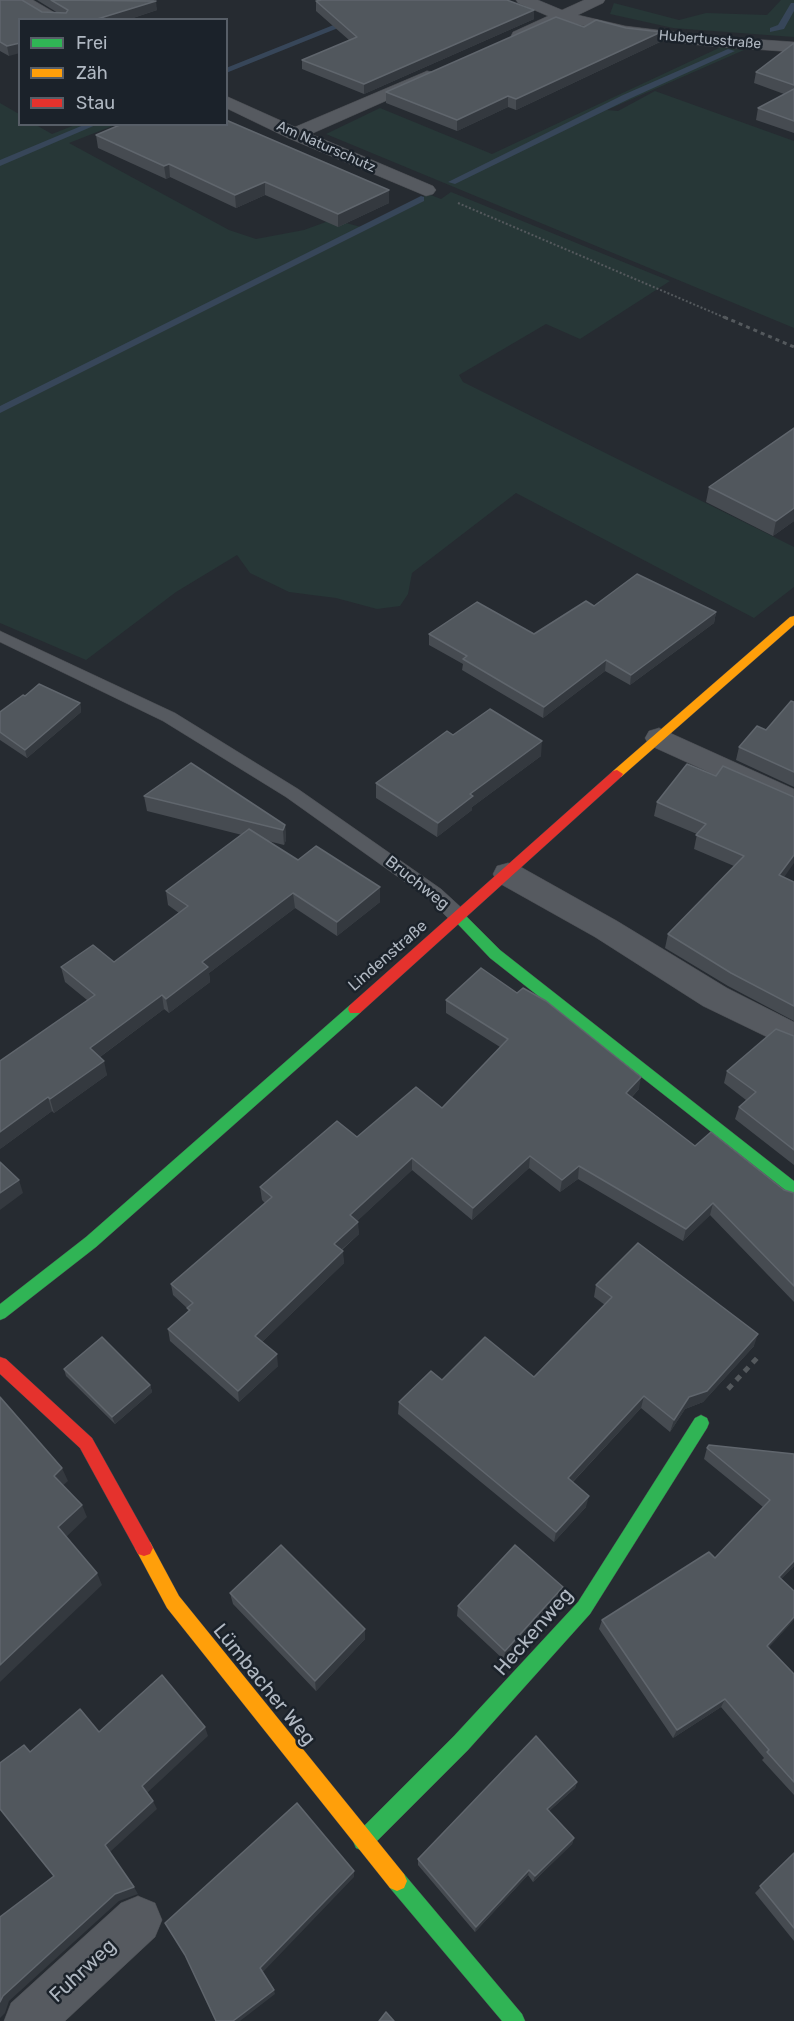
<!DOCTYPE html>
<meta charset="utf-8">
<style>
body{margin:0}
#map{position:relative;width:794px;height:2021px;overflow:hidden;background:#262b31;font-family:Rubik,sans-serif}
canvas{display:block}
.legend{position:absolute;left:18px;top:18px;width:210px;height:108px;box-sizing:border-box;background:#1b222a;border:2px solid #575e67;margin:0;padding:8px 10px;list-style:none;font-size:18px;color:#b0b8c2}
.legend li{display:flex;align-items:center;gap:12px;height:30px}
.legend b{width:30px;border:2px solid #575e67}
</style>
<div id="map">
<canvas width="794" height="2021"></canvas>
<ul class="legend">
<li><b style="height:8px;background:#30b455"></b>Frei</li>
<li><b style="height:8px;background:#ff9f0a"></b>Zäh</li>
<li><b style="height:8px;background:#e5322d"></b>Stau</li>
</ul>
</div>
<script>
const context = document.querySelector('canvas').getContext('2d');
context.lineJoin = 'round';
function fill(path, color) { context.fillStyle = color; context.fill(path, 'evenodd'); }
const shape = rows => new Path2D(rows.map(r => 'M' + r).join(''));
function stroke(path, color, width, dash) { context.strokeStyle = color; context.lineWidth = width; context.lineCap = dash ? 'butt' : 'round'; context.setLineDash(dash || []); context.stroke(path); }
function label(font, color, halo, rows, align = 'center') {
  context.font = font + ' Rubik,sans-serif'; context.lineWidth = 5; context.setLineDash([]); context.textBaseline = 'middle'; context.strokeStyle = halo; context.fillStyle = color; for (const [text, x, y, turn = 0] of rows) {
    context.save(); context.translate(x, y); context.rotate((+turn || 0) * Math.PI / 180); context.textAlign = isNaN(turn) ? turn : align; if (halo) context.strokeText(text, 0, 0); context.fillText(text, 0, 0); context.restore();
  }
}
const green = shape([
 [781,0,794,0,794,37,673,28,610,14,614,3,679,20,706,13,767,15],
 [721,47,744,50,607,110,618,111,655,91,794,141,794,328,326,134,380,108,492,154],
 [0,103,19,114,20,124,36,125,52,134,75,125,115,125,69,143,229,230,256,239,304,230,326,222,342,222,365,228,428,194,441,199,451,192,670,281,580,339,546,324,459,375,463,382,794,547,794,587,754,618,516,493,412,573,408,594,400,606,377,609,336,598,289,592,250,573,237,555,176,592,86,660,0,623]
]);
const stream = shape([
 [791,3,794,3,794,11,784,29,770,32,770,28,778,25,791,3],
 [351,18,358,20,226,73,226,68,351,18],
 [728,49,735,51,629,99,455,184,448,182,623,95,728,49],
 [86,124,98,124,0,166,0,160,86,124],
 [421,196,424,197,424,201,0,413,0,406,421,196]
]);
const pathFar2 = shape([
 [458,203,728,319]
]);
const pathFar1 = shape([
 [724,317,794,347]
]);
const path = shape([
 [728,1389,759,1356]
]);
const lane = shape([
 [0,631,175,713,298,789,441,889,465,911,467,916,465,921,458,923,451,921,429,899,286,797,163,721,0,642,0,631]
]);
const street = shape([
 [12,0,33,0,67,20,45,20,12,0],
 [516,0,538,0,562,10,584,0,605,0,603,3,578,15,625,26,707,36,794,42,794,52,707,46,625,36,564,21,519,41,513,40,511,36,513,32,548,16,518,3,516,0],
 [427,71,433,72,436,76,433,80,311,134,433,186,436,190,433,194,426,196,288,138,226,108,226,96,295,127,427,71],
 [659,728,794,789,794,811,649,745,645,738,649,731,659,728],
 [508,863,519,866,617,921,727,988,794,1022,794,1050,703,1006,595,937,497,882,493,874,497,866,508,863],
 [138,1896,155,1903,162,1920,155,1937,65,2021,4,2021,11,2003,121,1903,138,1896]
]);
const fast = shape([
 [458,911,463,913,500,950,794,1181,794,1195,789,1193,490,958,453,919,452,916,458,911],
 [355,1004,360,1005,362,1009,360,1013,96,1247,5,1318,0,1320,0,1304,86,1237,350,1005,355,1004],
 [701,1415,707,1418,709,1423,707,1428,590,1614,468,1750,370,1848,363,1851,356,1848,353,1841,356,1834,454,1736,578,1602,695,1418,701,1415],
 [397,1871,404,1874,522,2014,525,2021,502,2021,390,1888,387,1881,390,1874,397,1871]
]);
const slow = shape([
 [794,616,794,625,621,777,613,777,611,774,613,771,790,617,794,616],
 [144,1540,150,1542,179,1596,404,1874,407,1881,404,1888,397,1891,390,1888,167,1608,135,1548,138,1542,144,1540]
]);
const jam = shape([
 [617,770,623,774,621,777,360,1013,350,1013,348,1009,350,1005,613,771,617,770],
 [0,1357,6,1359,92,1438,150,1542,153,1548,150,1554,144,1556,138,1554,80,1448,0,1374,0,1357]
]);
const wall = shape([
 [0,0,42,12,58,13,37,0,154,0,157,10,127,20,20,20,9,56,0,51],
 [316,1,534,19,364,94,302,69,302,60,349,40,316,11],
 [584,27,626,28,661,32,660,42,516,110,508,107,457,131,386,103,386,92],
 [794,43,794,133,756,120,758,108,784,94,754,83,756,72],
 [96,135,389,190,389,203,338,227,265,195,236,208,170,177,166,179,98,148],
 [709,487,794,521,773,536,706,502],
 [594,606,716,612,714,623,630,685,605,671,543,718,462,670,463,664,429,645,429,634,534,634],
 [25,696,80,703,81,712,27,758,0,740,0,712],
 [794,702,794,787,736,760,739,747,766,730],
 [453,735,541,756,472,807,472,810,437,837,376,798,376,783],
 [687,764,784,877,794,882,794,1021,728,986,665,948,668,934,734,866,694,849,697,834,654,816,657,802],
 [144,796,285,825,286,840,284,845,268,841,298,860,380,887,380,902,337,936,295,908,209,973,210,982,169,1013,164,1009,100,1057,107,1075,54,1113,52,1111,0,1149,87,1000,65,982,61,967,114,962,179,913,168,905,166,891,242,835,147,811],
 [446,1000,639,1089,632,1097,695,1146,784,1190,794,1193,794,1302,710,1215,683,1241,578,1179,560,1192,529,1168,472,1220,412,1170,357,1221,359,1234,342,1250,344,1263,262,1342,278,1366,239,1402,170,1341,168,1329,188,1311,187,1308,173,1295,171,1284,265,1203,262,1200,260,1187,357,1137,442,1108,500,1047,446,1013],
 [794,1036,794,1165,735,1119,739,1107,746,1100,724,1083,727,1071],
 [596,1285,754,1346,703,1402,685,1409,670,1432,641,1408,573,1482,586,1507,554,1542,398,1414,399,1402,442,1380,534,1377,605,1305,594,1297],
 [64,1369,150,1385,152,1392,115,1424,66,1376],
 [707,1448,794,1454,794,1566,781,1579,769,1648,794,1674,794,1795,762,1760,764,1758,721,1707,673,1738,599,1629,602,1620,715,1558,763,1507,704,1459],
 [230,1593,365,1639,316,1691,233,1604],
 [560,1597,504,1660,457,1616,458,1606],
 [577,1782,575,1788,549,1811,574,1838,572,1844,533,1882,528,1875,475,1932,418,1865,418,1859],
 [794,1853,794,1941,755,1893]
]);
const shadedWall = shape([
 [156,1,157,10,127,20,94,20],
 [534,10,534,19,364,94,364,84],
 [661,32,660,42,516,110,516,99],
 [20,43,20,53,9,56,7,46],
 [508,96,508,107,457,131,457,120],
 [169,164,170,177,166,179,164,166],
 [265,182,265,195,236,208,235,195],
 [389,190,389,203,338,227,338,214],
 [794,508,794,521,773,536,776,521],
 [716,612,714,623,630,685,631,675],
 [606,660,605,671,543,718,544,707],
 [80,703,81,712,27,758,25,750],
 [542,741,541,756,472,807,472,810,437,837,438,823,470,794],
 [285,825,286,840,284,845,283,830],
 [794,855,794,863,776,889,779,875],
 [380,887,380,902,337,936,337,922],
 [293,893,295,908,209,973,210,982,169,1013,166,999,202,962],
 [162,995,164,1009,93,1062,90,1048],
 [104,1061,107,1075,54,1113,50,1099],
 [641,1077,639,1089,624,1105,626,1093],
 [48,1097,52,1111,0,1149,0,1132],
 [530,1156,529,1168,472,1220,473,1208],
 [412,1158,412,1170,351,1227,350,1215],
 [579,1166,578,1179,560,1192,562,1180],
 [19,1180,23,1193,0,1210,0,1193],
 [713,1203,710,1215,683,1241,686,1229],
 [358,1222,359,1234,335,1255,334,1244],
 [343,1251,344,1263,257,1347,255,1336],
 [758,1334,754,1346,703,1402,685,1409,670,1432,674,1420,689,1397],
 [277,1354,278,1366,239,1402,238,1391],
 [150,1385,152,1392,115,1424,112,1417],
 [644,1396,641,1408,566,1489,568,1478],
 [62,1468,68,1481,59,1489,54,1476],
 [589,1496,586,1507,554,1542,556,1532],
 [82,1505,87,1517,63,1540,58,1527],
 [794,1561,794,1566,774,1587,779,1577],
 [97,1573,102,1585,0,1682,0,1665],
 [563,1587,560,1597,504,1660,505,1651],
 [794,1617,794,1620,762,1655,767,1646],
 [365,1629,365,1639,316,1691,315,1681],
 [725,1699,721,1707,673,1738,677,1730],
 [205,1727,208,1736,146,1794,142,1786],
 [577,1782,575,1788,545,1815,547,1809],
 [153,1801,157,1809,110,1852,105,1845],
 [574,1838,572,1844,533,1882,535,1876],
 [529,1870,528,1875,475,1932,476,1927],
 [354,1871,354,1877,262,1973,260,1968],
 [134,1887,138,1894,119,1901,9,2001,5,2013,0,2018,0,2002,3,1996,115,1894],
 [274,1990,275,1994,240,2021,233,2021]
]);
const building = shape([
 [0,0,22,0,42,12,66,13,68,10,51,0,156,1,94,20,20,20,20,43,7,46,0,42,0,0],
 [322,0,507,0,534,10,364,84,302,60,357,37,316,1,322,0],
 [556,17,584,27,596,20,626,28,661,32,516,99,508,96,457,120,386,92,556,17],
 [794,43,794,85,756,72,794,43],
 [794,89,794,121,758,108,794,89],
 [226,120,389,190,338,214,265,182,235,195,169,164,164,166,96,135,122,124,226,124,226,120],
 [794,428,794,508,776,521,709,487,794,428],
 [637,574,716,612,631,675,606,660,544,707,463,659,467,656,429,634,477,602,534,634,586,601,594,606,637,574],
 [39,684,80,703,25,750,0,732,0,712,23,695,25,696,39,684],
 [791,701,794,702,794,772,739,747,757,726,766,730,791,701],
 [490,709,542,741,470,794,473,796,438,823,376,783,447,731,453,735,490,709],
 [191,763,285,825,283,830,144,796,191,763],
 [687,764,716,776,723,766,794,797,794,855,779,875,794,882,794,1006,731,973,668,934,744,856,696,835,706,824,657,802,687,764],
 [249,829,298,860,316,846,380,887,337,922,293,893,202,962,208,967,166,999,162,995,90,1048,104,1061,50,1099,48,1097,0,1132,0,1061,95,995,61,967,93,945,114,962,188,906,166,891,249,829],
 [481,968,517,993,523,988,546,1001,641,1077,626,1093,695,1146,711,1132,784,1190,794,1193,794,1286,713,1203,686,1229,579,1166,562,1180,530,1156,473,1208,412,1158,350,1215,358,1222,334,1244,343,1251,255,1336,277,1354,238,1391,168,1329,190,1310,187,1308,193,1303,171,1284,272,1197,260,1187,337,1121,357,1137,416,1087,442,1108,508,1039,446,1000,481,968],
 [776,1029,794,1036,794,1150,739,1107,756,1092,727,1071,776,1029],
 [0,1162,19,1180,0,1193,0,1162],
 [638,1243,758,1334,707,1391,689,1397,674,1420,644,1396,568,1478,589,1496,556,1532,399,1402,431,1371,442,1380,485,1337,534,1377,612,1297,596,1285,638,1243],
 [102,1337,150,1385,112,1417,64,1369,102,1337],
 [0,1397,62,1468,54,1476,82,1505,58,1527,97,1573,0,1665,0,1397],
 [709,1445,794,1454,794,1561,779,1577,794,1591,794,1617,767,1646,794,1674,794,1782,767,1752,769,1750,725,1699,677,1730,602,1620,709,1552,715,1558,770,1500,707,1448,709,1445],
 [281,1545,365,1629,315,1681,230,1593,281,1545],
 [515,1545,563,1587,505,1651,458,1606,515,1545],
 [162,1675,205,1727,142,1786,153,1801,105,1845,134,1887,115,1894,3,1996,0,2002,0,1917,54,1876,0,1809,0,1763,24,1745,30,1752,80,1709,99,1732,162,1675],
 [536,1736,577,1782,547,1809,574,1838,535,1876,529,1870,476,1927,418,1859,536,1736],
 [297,1803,354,1871,260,1968,274,1990,233,2021,216,2021,185,1955,165,1923,297,1803],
 [794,1853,794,1928,760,1886,794,1853],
 [386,2012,394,2021,379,2021,386,2012]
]);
const farStreetnames = [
 ["Hubertusstraße",710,40,5],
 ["Am Naturschutz",326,147,24]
];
const streetNames = [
 ["Bruchweg",417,883,38],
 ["Lindenstraße",388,956,-41]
];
const nearStreetnames = [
 ["Heckenweg",534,1632,-49],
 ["Lümbacher Weg",264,1685,51],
 ["Fuhrweg",83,1971,-43]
];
fill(green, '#273737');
fill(stream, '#374659');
stroke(lane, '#44474c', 1);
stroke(street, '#44474c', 1);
stroke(fast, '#44474c', 1);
stroke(slow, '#44474c', 1);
stroke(jam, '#44474c', 1);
stroke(pathFar2, '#54595d', 2, [2, 2]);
stroke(pathFar1, '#54595d', 3, [4, 4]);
stroke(path, '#54595d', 5, [6, 6]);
fill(lane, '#565a60');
fill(street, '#565a60');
fill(fast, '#30b455');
fill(slow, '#ff9f0a');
fill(jam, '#e5322d');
fill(wall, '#464b51');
fill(shadedWall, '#34393f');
fill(building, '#51575d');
stroke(building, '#60666d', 1.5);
label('14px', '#b0b8c2', '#1b222a', farStreetnames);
label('16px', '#b0b8c2', '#1b222a', streetNames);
label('20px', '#b0b8c2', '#1b222a', nearStreetnames);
</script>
